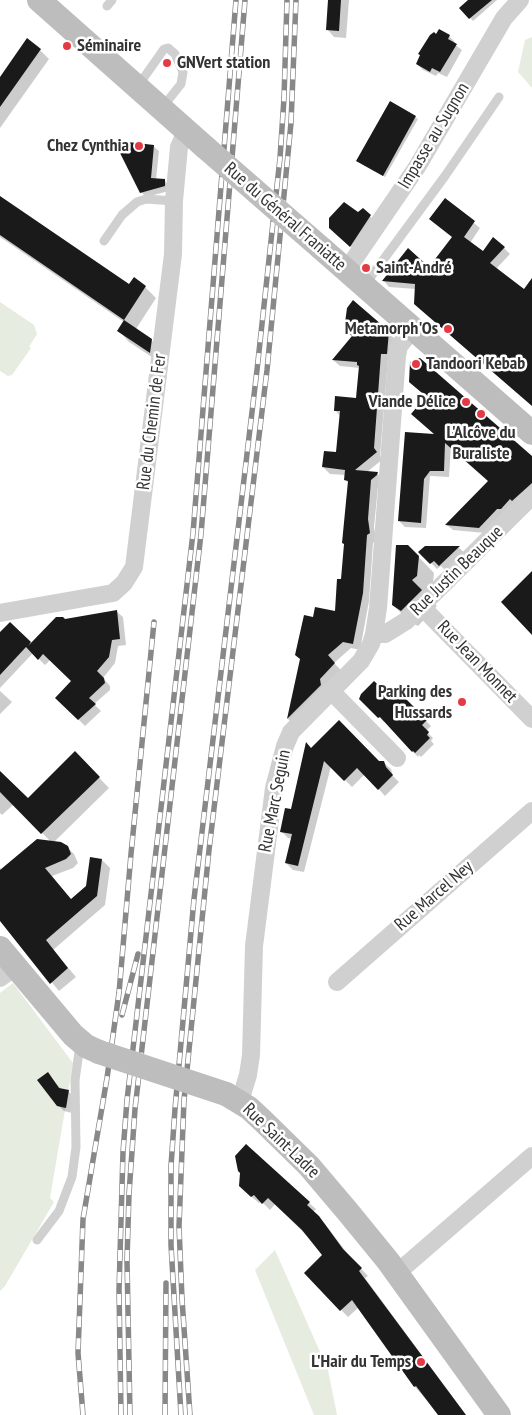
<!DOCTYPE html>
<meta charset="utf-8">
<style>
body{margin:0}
canvas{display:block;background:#fff}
</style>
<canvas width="532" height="1415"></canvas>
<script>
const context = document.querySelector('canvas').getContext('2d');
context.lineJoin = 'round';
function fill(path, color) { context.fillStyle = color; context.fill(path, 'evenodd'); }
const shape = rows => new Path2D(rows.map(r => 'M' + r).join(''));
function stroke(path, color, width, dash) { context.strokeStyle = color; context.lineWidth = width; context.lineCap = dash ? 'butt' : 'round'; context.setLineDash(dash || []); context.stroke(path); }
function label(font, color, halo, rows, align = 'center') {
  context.font = font + ' "PT Sans Narrow",sans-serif'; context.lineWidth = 5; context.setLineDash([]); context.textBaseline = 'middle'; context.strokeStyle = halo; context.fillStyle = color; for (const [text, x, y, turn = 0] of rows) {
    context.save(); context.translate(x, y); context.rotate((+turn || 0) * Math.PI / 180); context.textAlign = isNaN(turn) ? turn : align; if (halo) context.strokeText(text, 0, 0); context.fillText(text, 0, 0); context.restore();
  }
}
const green = shape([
 [532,37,532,88,518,72,525,40],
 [0,302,34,325,37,334,29,347,31,348,12,375,8,376,0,371],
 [13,983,73,1063,50,1198,54,1202,5,1286,0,1291,0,993],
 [275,1250,328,1370,337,1415,314,1415,255,1270]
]);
const shadow = shape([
 [329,0,349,0,346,38,334,37,327,29],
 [470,0,497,0,473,21,461,8],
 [449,36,455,42,454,44,462,50,447,77,438,73,436,76,423,70,417,64],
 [40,50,49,59,0,128,0,79],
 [415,117,418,119,385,177,357,161],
 [153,146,159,151,156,180,165,181,170,186,169,191,146,197,141,192],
 [0,198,130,286,145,287,156,298,136,329,151,340,162,351,161,363,129,342,119,331,124,322,0,237],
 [446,200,480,228,470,243,484,253,504,248,510,254,496,269,524,291,532,280,532,405,416,289,389,287,384,281,408,250,429,268,453,238],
 [363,210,379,225,355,250,337,234],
 [388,332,395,339,393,361,388,360,380,456,383,459,367,472,377,473,384,482,378,487,374,527,376,540,373,543,369,601,360,650,351,648,334,663,341,670,294,725,288,719,301,659,314,619,336,612,342,580,349,483,345,480,346,475,330,474,323,467,337,453,340,416,335,410,357,399,360,368,340,366,333,360],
 [406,433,532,458,532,493,485,533,453,530,447,525,489,481,451,447,449,477,430,476,426,528,405,527,399,521],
 [408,546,434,573,432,592,427,596,437,606,418,626,409,621,393,605],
 [425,547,459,548,465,553,446,571,441,566,437,569,420,552],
 [116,611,123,617,126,645,118,646,115,663,103,678,110,686,110,690,94,704,101,711,85,726,57,698,73,681,50,660,45,665,33,653,0,688,0,634,10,624,31,644,64,620],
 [395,690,431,726,426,731,433,738,431,741,434,744,421,757,419,755,418,757,385,722,384,722,361,699,389,697],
 [0,691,12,702,0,714],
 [311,749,383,762,391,769,393,776,399,782,385,796,365,774,352,787,331,766,304,872,293,870,286,863,292,839,288,838,281,831,292,811],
 [75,753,109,788,53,843,65,845,74,854,78,863,73,868,52,876,71,900,87,886,102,860,110,868,105,905,53,950,76,977,59,991,0,920,0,868,2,870,52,843,14,804,2,815,0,813,0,779,28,800],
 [48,1074,61,1089,68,1091,74,1097,72,1113,64,1111,58,1105],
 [247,1193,309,1203,316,1209,313,1212,325,1224,350,1257,368,1276,365,1278,466,1415,440,1415,415,1387,359,1307,348,1317,305,1273,324,1255,314,1243,275,1204,270,1210,261,1201,259,1203]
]);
const building = shape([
 [328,0,341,0,339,31,326,30],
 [468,0,492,0,469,19,459,8],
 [439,29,450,35,448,39,457,44,440,72,432,68,430,72,416,64,420,55,418,54,430,35,434,32,436,34],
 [27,38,41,49,0,107,0,77],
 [390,101,416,116,383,176,356,161],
 [128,142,154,145,151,178,165,179,165,186,140,193,117,147],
 [0,196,129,284,134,277,146,286,124,320,0,235],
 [445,198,475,221,464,237,483,251,493,237,505,247,490,263,524,289,532,278,532,406,414,304,415,284,382,281,408,248,429,267,452,237,429,219],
 [344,202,358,212,363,208,371,215,350,247,329,228,329,218],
 [353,300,389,331,387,354,381,354,374,448,377,452,355,470,378,472,377,475,371,480,368,519,370,533,367,535,363,593,353,644,343,642,328,655,335,663,320,679,321,685,287,719,300,659,295,655,304,615,313,617,315,607,335,611,337,579,341,579,344,544,342,543,348,481,344,480,345,470,322,467,324,451,336,452,340,411,334,411,335,396,356,398,359,366,357,365,357,362,332,360,352,336,344,330,347,308],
 [124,320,152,339,150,353,117,331],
 [420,358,532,456,532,483,512,501,510,499,501,509,497,509,479,528,445,525,488,481,445,443,444,471,430,471,424,479,421,523,398,521,405,432,434,434,411,414,422,401,418,397,422,393,409,382,410,362],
 [396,545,408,545,419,556,417,576,412,580,422,590,401,611,392,605],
 [425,546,460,546,439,566,434,561,430,564,418,552],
 [532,571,532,635,501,602],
 [117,610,120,639,112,640,109,657,97,671,104,678,105,683,89,698,96,704,78,720,55,698,71,681,43,654,38,660,26,647,0,675,0,632,10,622,31,642,28,646,56,617,63,617,65,619],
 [374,681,389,695,395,688,427,720,422,725,429,732,427,735,430,738,415,753,413,751,412,752,380,717,378,718,359,699,361,694],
 [339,720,379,761,384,761,386,767,393,775,378,790,357,768,344,781,324,761,298,866,285,863,292,834,280,832,285,808,291,809,306,742,311,748],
 [75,751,100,777,41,834,0,792,0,771,28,798],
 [37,839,61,842,68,846,71,854,66,859,45,868,71,899,86,886,90,857,102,859,97,896,46,940,68,968,50,984,0,921,0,870],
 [48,1072,59,1088,69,1090,66,1108,57,1106,37,1080],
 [246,1144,310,1202,307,1205,319,1216,343,1249,362,1268,359,1271,466,1415,438,1415,416,1386,414,1387,352,1300,340,1311,304,1273,322,1255,302,1230,268,1198,262,1204,254,1195,251,1197,239,1186,240,1173,238,1171,235,1156]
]);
const lane = shape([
 [107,6,112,0],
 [138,86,164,49,168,48,175,54,183,72,181,84,161,109],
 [104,241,122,215,137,202,146,199,174,201],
 [364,286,445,176,499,97],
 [37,1240,59,1211,72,1177,76,1147,75,1080,80,1045]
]);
const street = shape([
 [346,271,417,167,504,18,520,0],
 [421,606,532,719],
 [0,613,113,593,124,583,134,567,173,254,174,201,179,147,186,131],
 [374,634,385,634,406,621,532,496],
 [331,691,397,758],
 [0,978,15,967],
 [337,982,532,811],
 [240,1101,248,1075,251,1055,254,946,274,788,285,746,291,732,361,661,371,644,374,634,378,608,397,356,399,346,413,329],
 [397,1273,532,1156]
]);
const secondary = shape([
 [39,0,206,148],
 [321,248,532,433],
 [0,948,73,1035,86,1046,99,1052],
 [226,1094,249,1108,263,1121,309,1166,348,1212,388,1261,499,1415]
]);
const rail = shape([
 [122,1015,138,954],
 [83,1415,78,1353,83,1219,107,1078,119,993,131,854,154,622],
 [121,1415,119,1290,123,1152,127,1100,193,533,236,0],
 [130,1415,127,1260,129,1194,135,1109,201,534,245,0],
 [165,1415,166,1283],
 [181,1415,171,1245,171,1166,175,1109,194,899,257,370,280,158,284,98,287,0],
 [190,1415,182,1299,179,1226,184,1100,209,850,267,370,291,123,296,0]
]);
const secondaryBridge = shape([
 [206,148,321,248],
 [99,1052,226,1094]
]);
const markers = [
 [67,46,5,"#e63946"],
 [167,63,5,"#e63946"],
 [139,146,5,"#e63946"],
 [366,268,5,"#e63946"],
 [448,329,5,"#e63946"],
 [416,364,5,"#e63946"],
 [466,402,5,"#e63946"],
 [481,414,5,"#e63946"],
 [462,702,5,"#e63946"],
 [421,1362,5,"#e63946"]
];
const poiNames = [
 ["Séminaire",77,46,"left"],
 ["GNVert station",177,63,"left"],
 ["Chez Cynthia",129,146],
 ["Saint-André",376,268,"left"],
 ["Metamorph'Os",438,329],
 ["Tandoori Kebab",426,364,"left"],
 ["Viande Délice",456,402],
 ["L'Alcôve du",481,433,"center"],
 ["Buraliste",481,454,"center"],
 ["Parking des",452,692],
 ["Hussards",452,713],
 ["L'Hair du Temps",411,1362]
];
const streetNames = [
 ["Impasse au Sugnon",434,136,-59],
 ["Rue du Général Franiatte",285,217,41],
 ["Rue du Chemin de Fer",152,422,-83],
 ["Rue Justin Beauque",457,571,-44],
 ["Rue Jean Monnet",477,662,46],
 ["Rue Marc Seguin",275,801,-79],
 ["Rue Marcel Ney",434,896,-41],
 ["Rue Saint-Ladre",281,1141,44]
];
fill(green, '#e6ecdf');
fill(shadow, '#0003');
fill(building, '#1a1a1a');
stroke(lane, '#d0d0d0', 9);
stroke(street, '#d0d0d0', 18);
stroke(secondary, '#bdbdbd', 24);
stroke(rail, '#888', 5.5);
stroke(rail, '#fff', 4, [11]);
stroke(secondaryBridge, '#bdbdbd', 24);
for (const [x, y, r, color] of markers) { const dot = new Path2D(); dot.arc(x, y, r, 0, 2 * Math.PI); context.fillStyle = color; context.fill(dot); stroke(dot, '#fff', 2); }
label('bold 18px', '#333', '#fff', poiNames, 'right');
label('18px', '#333', '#fff', streetNames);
</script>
